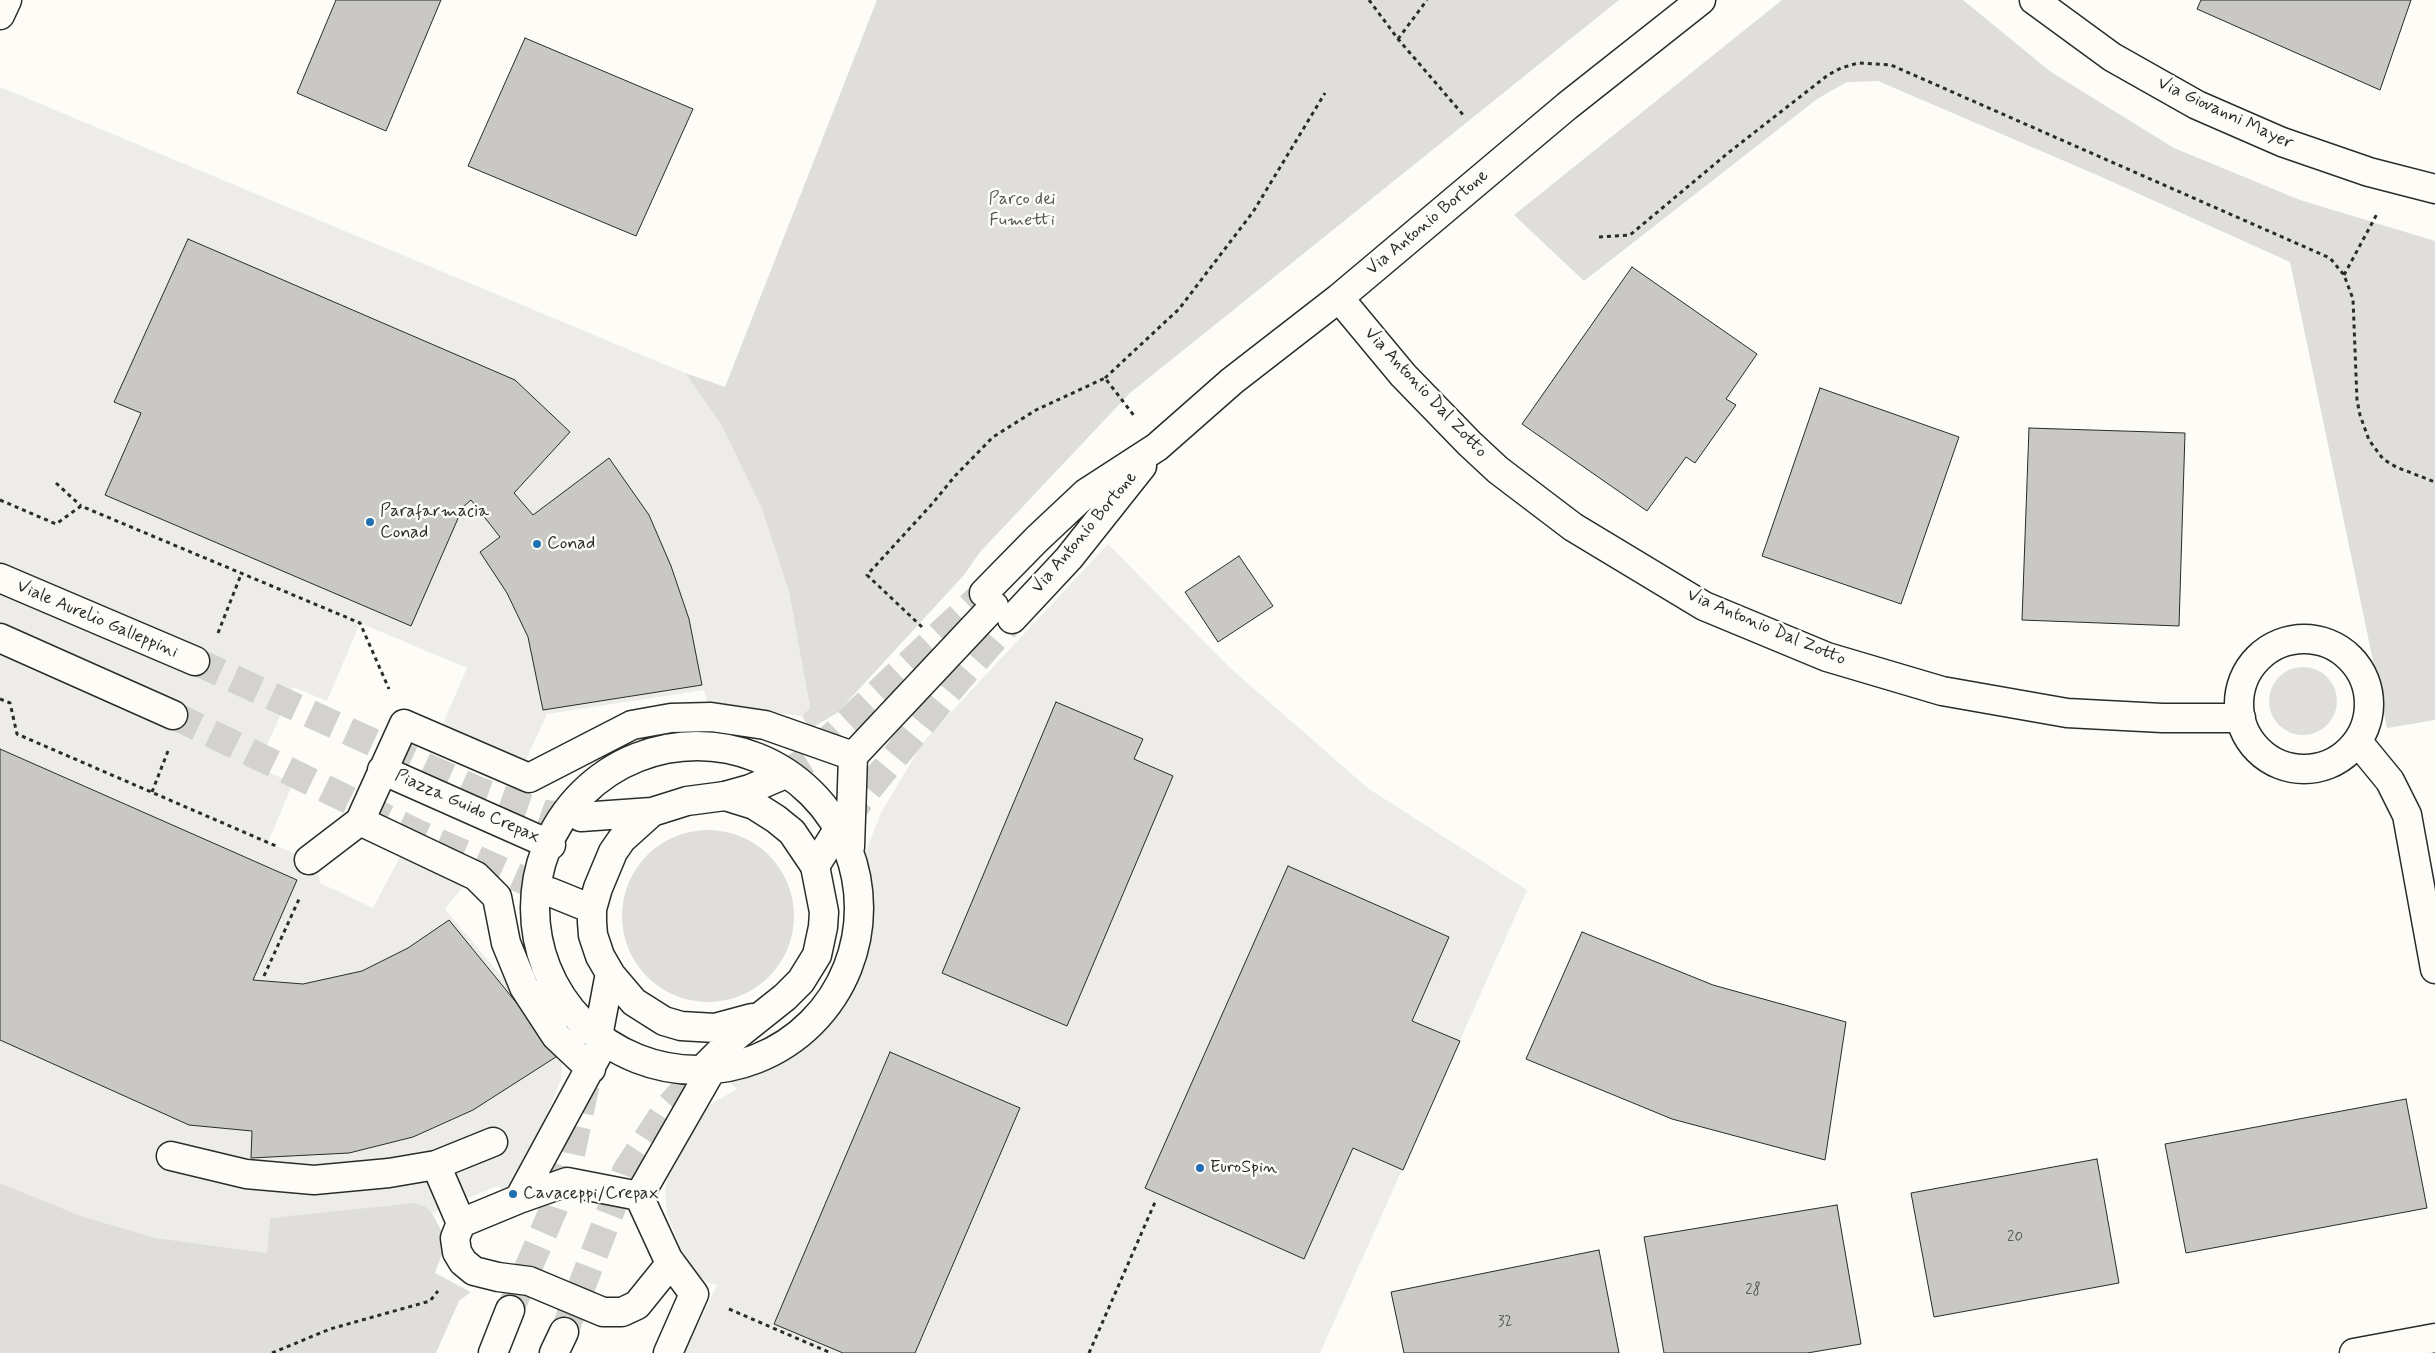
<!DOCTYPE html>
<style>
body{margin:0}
canvas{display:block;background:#fdfcf7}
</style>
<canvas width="2435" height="1353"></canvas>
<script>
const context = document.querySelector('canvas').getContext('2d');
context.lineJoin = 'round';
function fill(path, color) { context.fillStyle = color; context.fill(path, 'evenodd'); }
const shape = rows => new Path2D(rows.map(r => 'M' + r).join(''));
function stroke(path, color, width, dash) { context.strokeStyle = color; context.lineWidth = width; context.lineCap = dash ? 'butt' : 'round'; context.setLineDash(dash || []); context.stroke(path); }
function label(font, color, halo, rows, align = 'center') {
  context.font = font + ' Mynerve,sans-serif'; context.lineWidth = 5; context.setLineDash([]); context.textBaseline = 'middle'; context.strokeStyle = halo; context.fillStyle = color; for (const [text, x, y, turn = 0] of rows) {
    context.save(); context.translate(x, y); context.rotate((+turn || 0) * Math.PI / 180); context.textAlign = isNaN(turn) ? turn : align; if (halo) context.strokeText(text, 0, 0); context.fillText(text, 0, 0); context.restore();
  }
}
const built = shape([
 [0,87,685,373,721,424,762,509,789,592,810,709,802,716,755,710,711,717,704,690,547,714,524,764,441,728,467,668,360,623,327,701,293,687,257,767,293,783,268,842,316,863,320,883,373,908,402,853,467,882,445,909,563,1050,561,1079,517,1189,506,1191,497,1186,432,1213,426,1207,270,1218,267,1253,156,1238,81,1216,0,1183],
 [1108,544,1229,667,1369,789,1527,890,1320,1353,685,1353,717,1285,708,1283,691,1268,680,1247,667,1214,665,1189,670,1166,689,1127,706,1107,737,1089,721,1074,753,1064,769,1054,808,1022,826,1001,836,984,850,951,854,928,856,875,882,811,924,741]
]);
const green = shape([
 [877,0,1619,0,1130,393,980,552,964,575,837,713,810,729,802,716,810,708,789,592,762,509,721,424,685,373,725,387],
 [1782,0,1963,0,2051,72,2174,148,2300,200,2435,241,2435,720,2387,728,2290,262,2097,175,1878,81,1847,82,1817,99,1584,281,1514,215],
 '2269 701a34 34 0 1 1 68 0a34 34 0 1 1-68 0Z',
 '622 916a86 86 0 1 1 172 0a86 86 0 1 1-172 0Z',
 [0,1183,81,1216,156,1238,267,1253,270,1218,415,1203,426,1207,432,1213,442,1232,444,1248,435,1273,471,1292,459,1301,436,1353,0,1353]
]);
const building = shape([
 [336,0,441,0,386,131,297,93,336,0],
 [2201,0,2411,0,2380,90,2197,9,2201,0],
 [525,38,693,109,636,236,468,166,525,38],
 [188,239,515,380,570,432,514,493,533,515,609,458,649,515,671,566,689,619,702,685,543,710,528,637,507,593,480,552,500,537,471,500,463,507,411,626,105,495,141,413,114,402,188,239],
 [1632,267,1757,354,1726,399,1736,405,1695,463,1686,457,1647,511,1522,424,1632,267],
 [1820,388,1959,437,1901,604,1762,556,1820,388],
 [2029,428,2185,433,2179,626,2022,620,2029,428],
 [1239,556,1273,606,1218,642,1185,592,1239,556],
 [1056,702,1143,739,1134,759,1173,776,1067,1026,942,973,1056,702],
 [0,749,297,880,253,980,303,984,362,971,408,948,449,920,559,1055,473,1110,413,1137,349,1153,251,1158,252,1131,189,1125,0,1040,0,749],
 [1288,866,1449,937,1412,1021,1460,1041,1403,1170,1353,1148,1304,1259,1145,1188,1288,866],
 [1582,932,1713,985,1846,1022,1825,1160,1672,1119,1526,1059,1582,932],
 [890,1052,1020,1108,915,1353,843,1353,774,1324,890,1052],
 [2406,1099,2427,1208,2186,1253,2165,1144,2406,1099],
 [2097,1159,2119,1283,1934,1317,1911,1193,2097,1159],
 [1837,1205,1861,1344,1807,1353,1664,1353,1644,1237,1837,1205],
 [1599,1250,1619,1353,1404,1353,1391,1292,1599,1250]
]);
const minorTunnel = shape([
 [783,775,807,760,984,593],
 [844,823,865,793,957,681,1012,619]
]);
const tertiaryTunnel = shape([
 [195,661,479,791,545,814,581,817],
 [173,715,417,833,550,892],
 [510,1310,554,1208,570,1159,586,1083],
 [564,1332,626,1171,666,1110,707,1065]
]);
const path = shape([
 [1369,0,1398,39,1465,117],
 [1398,39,1427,0],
 [1599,237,1630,235,1728,153,1828,75,1841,68,1858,63,1891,65,2330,258,2344,275,2353,299,2357,400,2360,415,2369,440,2383,459,2396,467,2435,482],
 [2344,275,2378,212],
 [1105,378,1179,309,1253,212,1325,93],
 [56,483,81,506],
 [0,500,56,524,81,506,360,623,389,689],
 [922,627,867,575,932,504,955,476,993,437,1036,410,1105,378,1135,417],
 [218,633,242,572],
 [0,699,10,703,17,734,276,846],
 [152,792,168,751],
 [264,976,300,897],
 [729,1309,831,1353],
 [272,1353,330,1329,430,1301,438,1291],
 [1089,1353,1156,1200]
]);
const pedestrian = shape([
 '535 908a162 162 0 1 1 324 0a162 162 0 1 1-324 0Z',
 [382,770,551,845],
 [360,821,404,724,529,778,632,725,671,718,711,717,765,725,853,756,994,606],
 [850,847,853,756],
 [309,860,360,821,476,876,497,897,506,943,524,987,556,1036,591,1069],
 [603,1044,519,1199,461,1223,455,1238,457,1252,463,1262,474,1271,498,1277,529,1281,603,1312,622,1312,637,1305,671,1263],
 [171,1156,246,1174,314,1180,389,1173,436,1165,493,1142],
 [436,1165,461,1223],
 [519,1199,567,1182,639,1196],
 [668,1353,694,1294,668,1259,639,1196,709,1074]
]);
const minor = shape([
 [2034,0,2112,57,2197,105,2282,142,2369,172,2435,189],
 [0,15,7,0],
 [1339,298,1403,375,1469,443,1498,470,1573,527,1704,606,1827,657,1942,691,2067,713,2162,718,2241,718],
 [984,593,1037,539,1086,493,1157,447,1232,381,1339,298,1567,106,1701,0],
 [1012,619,1069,558,1142,466],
 '2239 704a65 65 0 1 1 130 0a65 65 0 1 1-130 0Z',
 [2358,742,2390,781,2407,815,2435,969],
 [725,796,750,789,783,775],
 [815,866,834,836],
 [2354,1353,2435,1338]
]);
const tertiary = shape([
 [0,578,195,661],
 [0,638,173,715],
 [652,812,622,839,613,852,598,888,592,909,592,922,593,935,600,956,611,975,634,1002,664,1021,681,1026,715,1028,752,1018],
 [581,817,652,812,687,801,725,796,754,805,776,819,792,832,815,866,824,912,823,927,817,955,801,981,785,997,736,1036,707,1065],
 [550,892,592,909],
 [599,1031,610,973],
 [493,1353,510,1310],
 [554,1353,564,1332]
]);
const markers = [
 [370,522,5,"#1f6fb2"],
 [537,544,5,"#1f6fb2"],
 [1200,1168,5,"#1f6fb2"],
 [513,1194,5,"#1f6fb2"]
];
const numberNames = [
 ["20",2015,1238],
 ["28",1753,1291],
 ["32",1505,1323]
];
const streetNames = [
 ["Via Giovanni Mayer",2225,114,25],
 ["Via Antonio Bortone",1428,223,-40],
 ["Via Antonio Dal Zotto",1425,393,47],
 ["Via Antonio Bortone",1085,533,-50],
 ["Viale Aurelio Galleppini",97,620,23],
 ["Via Antonio Dal Zotto",1766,628,23],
 ["Piazza Guido Crepax",467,807,24]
];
const parkNames = [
 ["Parco dei",1022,200],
 ["Fumetti",1022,221]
];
const poiNames = [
 ["Parafarmacia",380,512],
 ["Conad",380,533],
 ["Conad",547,544],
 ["EuroSpin",1210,1168],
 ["Cavaceppi/Crepax",523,1194]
];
fill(built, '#edece8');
fill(green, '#dfdeda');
fill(building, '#c9c8c4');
stroke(building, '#2b2b2b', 1);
stroke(minorTunnel, '#d3d2ce', 28, [28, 14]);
stroke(tertiaryTunnel, '#d3d2ce', 28, [28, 14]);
stroke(pedestrian, '#2b2b2b', 31);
stroke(minor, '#2b2b2b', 31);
stroke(tertiary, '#2b2b2b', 31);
stroke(path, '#2b2b2b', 3, [4, 4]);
stroke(pedestrian, '#fdfcf7', 28);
stroke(minor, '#fdfcf7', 28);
stroke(tertiary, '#fdfcf7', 28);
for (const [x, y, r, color] of markers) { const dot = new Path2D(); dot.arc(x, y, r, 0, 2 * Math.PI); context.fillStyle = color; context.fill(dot); stroke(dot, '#fdfcf7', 2); }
label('15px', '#525251', null, numberNames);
label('18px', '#2b2b2b', '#fdfcf7', streetNames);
label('18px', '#585857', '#fdfcf7', parkNames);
label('18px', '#2b2b2b', '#fdfcf7', poiNames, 'left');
</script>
